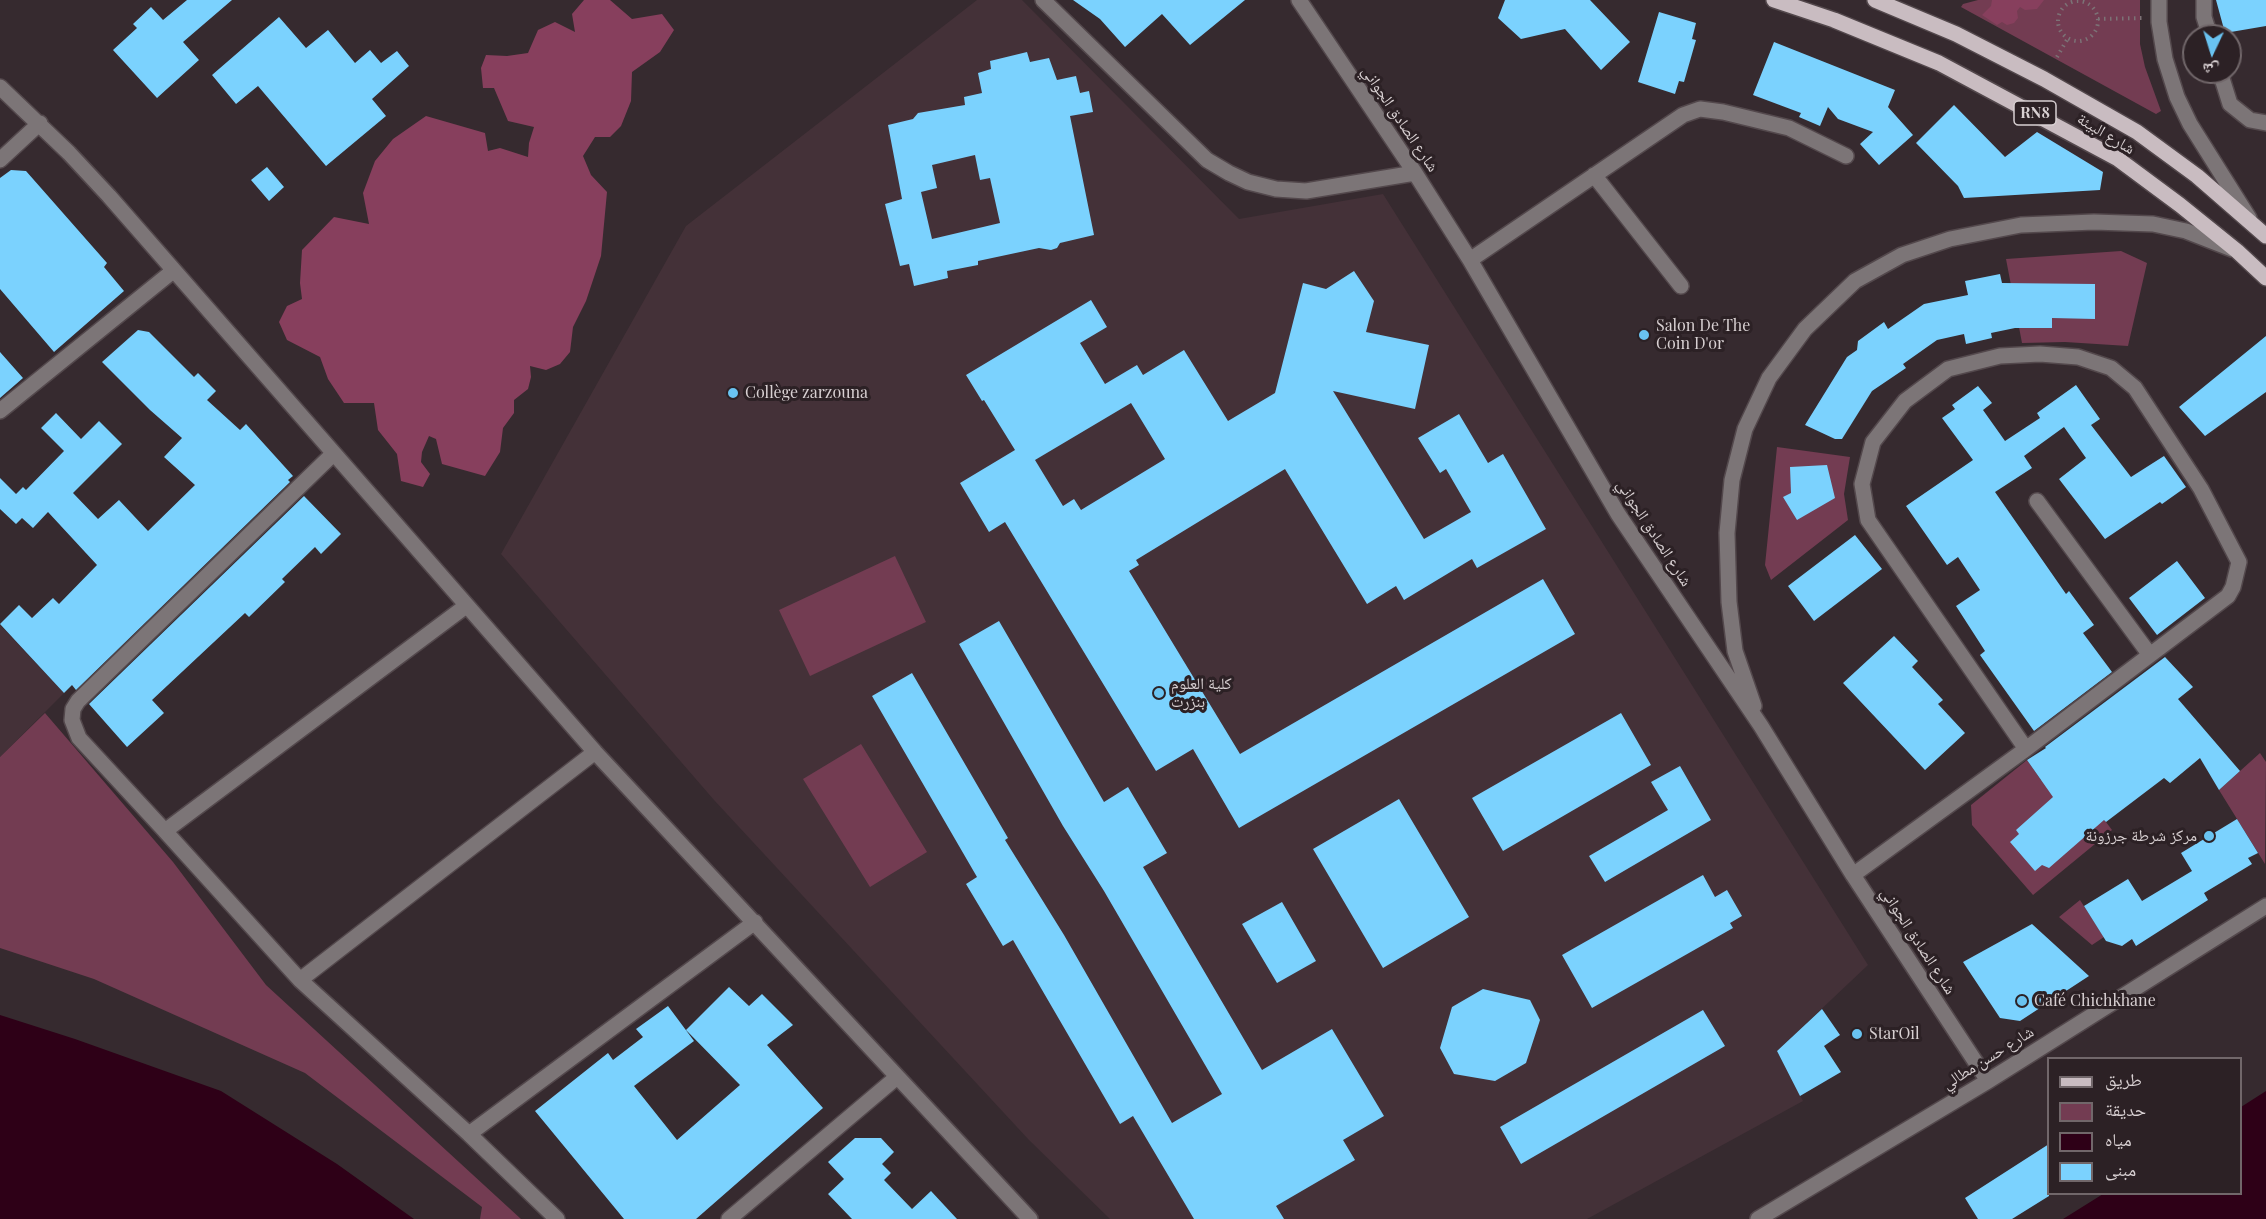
<!DOCTYPE html>
<meta charset="utf-8">
<style>
body{margin:0}
#map{position:relative;width:2266px;height:1219px;overflow:hidden;background:#362a2f;font-family:"Playfair Display","Noto Naskh Arabic",serif}
canvas{display:block}
.legend{position:absolute;left:2047px;top:1057px;width:195px;height:138px;box-sizing:border-box;background:#2c2125;border:2px solid #71676a;margin:0;padding:8px 10px;list-style:none;font-size:18px;color:#d8d0d2}
.legend li{display:flex;align-items:center;gap:12px;height:30px}
.legend b{width:30px;border:2px solid #71676a}
.north{position:absolute;left:2182px;top:24px;width:60px;height:60px;box-sizing:border-box;background:#2c2125;border:2px solid #71676a;border-radius:50%;rotate:184deg;font-size:16px;font-weight:700;line-height:24px;text-align:center;color:#d8d0d2}
.north::after{content:'';display:block;margin:auto;width:21px;height:27px;background:#69c3f1;clip-path:polygon(50% 0,100% 100%,50% 72%,0 100%)}
</style>
<div id="map">
<canvas width="2266" height="1219"></canvas>
<ul class="legend">
<li><b style="height:8px;background:#c9bcc1"></b>طريق</li>
<li><b style="height:16px;background:#733c52"></b>حديقة</li>
<li><b style="height:16px;background:#2e0017"></b>مياه</li>
<li><b style="height:16px;background:#7bd2fe"></b>مبنى</li>
</ul>
<div class="north">ش</div>
</div>
<script>
const context = document.querySelector('canvas').getContext('2d');
context.lineJoin = 'round';
function fill(path, color) { context.fillStyle = color; context.fill(path, 'evenodd'); }
const shape = rows => new Path2D(rows.map(r => 'M' + r).join(''));
function stroke(path, color, width, dash) { context.strokeStyle = color; context.lineWidth = width; context.lineCap = dash ? 'butt' : 'round'; context.setLineDash(dash || []); context.stroke(path); }
function label(font, color, halo, rows, align = 'center') {
  context.font = font + ' "Playfair Display","Noto Naskh Arabic",serif'; context.lineWidth = 6; context.setLineDash([]); context.textBaseline = 'middle'; context.strokeStyle = halo; context.fillStyle = color; for (const [text, x, y, turn = 0] of rows) {
    context.save(); context.translate(x, y); context.rotate((+turn || 0) * Math.PI / 180); context.textAlign = isNaN(turn) ? turn : align; if (halo) context.strokeText(text, 0, 0); context.fillText(text, 0, 0); context.restore();
  }
}
const built = shape([
 [977,0,1022,0,1239,219,1383,194,1868,965,1777,1051,1803,1101,1587,1219,1110,1219,1029,1140,714,800,501,554,686,226],
 [0,625,64,693,0,757]
]);
const green = shape([
 [1978,0,2140,0,2140,44,2145,67,2161,111,2156,114,1961,7,1963,4],
 [2121,251,2147,263,2128,346,2065,342,2022,343,2006,259],
 [1777,447,1850,457,1844,494,1848,520,1771,580,1765,565],
 [895,556,926,622,810,676,779,610],
 [45,713,173,862,266,985,521,1219,480,1219,482,1207,305,1073,94,979,0,948,0,757],
 [861,744,927,852,870,887,803,779],
 [2260,753,2266,762,2265,864,2219,790],
 [2027,760,2041,780,2064,766,2112,830,2033,895,1972,825,1971,805],
 [2080,900,2104,937,2092,945,2059,917]
]);
const forest = shape([
 [584,0,610,0,632,19,662,14,674,30,660,52,632,72,631,101,621,126,610,137,595,137,583,156,591,175,607,192,601,256,586,301,573,327,570,352,560,364,546,370,530,366,531,377,528,389,514,400,514,413,503,428,500,452,485,476,442,464,436,439,429,436,422,452,421,462,430,474,423,487,401,481,397,454,378,430,374,403,344,403,328,379,320,357,287,340,279,322,287,306,302,299,300,283,302,250,334,217,369,224,363,193,375,161,393,139,426,116,485,133,488,151,500,148,528,157,529,143,534,127,508,121,494,88,483,88,481,68,486,55,507,56,528,53,538,30,555,22,575,32,572,14],
 [1992,0,2044,0,2037,9,2025,10,2020,7,2017,11,2018,18,2014,23,2007,25,2002,22,1997,25,1982,15,1991,6]
]);
const water = shape([
 [0,1015,75,1039,221,1091,337,1164,414,1219,0,1219],
 [2266,1091,2266,1219,2063,1219,2103,1194,2240,1194,2241,1107]
]);
const building = shape([
 [187,0,232,0,183,42,199,60,157,98,113,50,137,28,133,24,151,7,163,20],
 [1073,0,1245,0,1190,45,1162,14,1125,47,1100,19],
 [1505,0,1590,0,1630,42,1601,70,1565,29,1521,39,1498,18],
 [2216,0,2266,0,2266,26,2225,33],
 [1659,12,1696,23,1692,39,1696,40,1684,82,1679,81,1675,94,1638,82],
 [279,17,306,48,328,30,355,63,370,50,381,63,397,51,409,66,372,99,386,116,326,166,258,86,236,104,212,75],
 [1774,42,1895,90,1888,107,1913,135,1879,165,1860,144,1873,132,1838,119,1828,107,1820,126,1799,117,1801,113,1753,95],
 [1027,52,1030,62,1049,58,1057,80,1076,76,1080,93,1089,91,1093,112,1070,116,1094,235,1060,243,1057,248,1051,250,1039,248,978,261,978,265,947,271,948,278,914,286,909,264,900,266,885,204,902,199,888,125,913,119,918,113,965,105,964,97,982,93,978,73,991,69,990,61],
 [975,155,980,180,990,178,1000,223,932,239,921,192,937,188,932,165],
 [1954,105,2005,157,2037,132,2103,172,2100,190,1964,198,1958,186,1916,143],
 [267,167,284,187,269,201,251,180],
 [11,170,26,171,107,263,104,267,124,291,54,352,0,289,0,178],
 [1354,271,1374,301,1366,332,1429,345,1415,409,1333,391,1424,539,1471,512,1446,469,1440,473,1418,438,1459,414,1488,463,1503,454,1546,529,1477,568,1472,559,1404,600,1396,586,1367,604,1285,469,1136,560,1139,565,1129,571,1240,754,1543,579,1575,634,1239,828,1193,749,1156,771,1005,522,989,532,960,483,1015,450,984,400,982,401,966,375,1091,300,1107,327,1080,343,1105,384,1137,365,1143,375,1184,350,1228,421,1275,393,1303,283,1326,289],
 [1131,403,1165,459,1081,510,1074,499,1063,506,1035,460],
 [2000,274,2002,283,2095,284,2095,319,2052,318,2052,328,2015,328,1991,333,1992,338,1966,344,1964,334,1937,340,1903,364,1906,368,1872,391,1842,439,1835,439,1805,425,1847,357,1857,350,1858,341,1884,322,1888,329,1924,304,1968,295,1965,281],
 [138,330,149,332,194,377,198,373,216,391,207,400,240,430,246,424,293,476,288,480,290,482,76,690,72,685,64,693,0,624,19,605,32,618,53,598,59,604,97,565,48,512,33,528,22,518,16,524,0,509,0,478,16,494,23,487,26,490,64,451,41,428,56,413,81,439,99,421,122,444,73,493,98,519,119,500,148,531,195,485,164,457,182,438,150,410,102,362],
 [2266,336,2266,392,2205,436,2179,407],
 [0,352,23,378,0,398],
 [2076,385,2100,419,2091,425,2131,477,2164,456,2186,487,2162,504,2160,502,2105,539,2059,479,2086,458,2064,427,2024,456,2032,468,1995,492,2066,594,2069,591,2094,625,2083,633,2112,672,2034,731,1980,655,1985,651,1956,606,1980,590,1958,557,1947,565,1906,506,1973,460,1942,418,1955,409,1952,405,1978,386,1992,403,1983,410,2005,441,2040,418,2037,413],
 [1827,465,1835,498,1797,520,1783,497,1791,493,1790,467],
 [304,496,341,534,321,554,315,547,282,579,285,582,249,617,245,613,152,700,164,713,127,747,89,704],
 [1855,535,1882,569,1814,621,1788,586],
 [2177,561,2205,598,2157,635,2129,598],
 [999,621,1104,802,1128,787,1167,853,1143,867,1262,1070,1332,1029,1384,1116,1343,1140,1355,1160,1276,1206,1284,1219,1194,1219,1133,1116,1120,1124,1013,940,1003,946,966,884,977,877,872,696,912,673,1008,838,1005,840,1064,935,1172,1123,1222,1094,1104,891,1063,826,959,644],
 [1894,636,1918,661,1912,667,1943,700,1938,704,1965,733,1925,770,1843,683],
 [2165,657,2193,687,2178,699,2240,771,2219,790,2200,758,2170,783,2164,778,2106,822,2104,820,2049,868,2042,865,2035,871,2010,842,2019,834,2016,830,2053,797,2027,760,2046,748,2045,747],
 [1621,713,1651,765,1503,851,1472,798],
 [1680,766,1711,820,1605,882,1589,856,1668,810,1651,782],
 [1399,799,1469,917,1383,968,1313,849],
 [2237,819,2258,853,2248,858,2252,864,2204,893,2208,900,2136,946,2132,939,2122,946,2106,941,2084,906,2128,879,2142,901,2192,871,2181,853],
 [1703,875,1715,897,1727,890,1742,916,1730,923,1733,928,1592,1008,1562,955],
 [1282,902,1316,961,1277,983,1242,924],
 [2032,924,2089,976,2020,1021,2000,1018,1963,962],
 [729,987,749,1006,762,994,793,1025,767,1045,823,1108,696,1219,624,1219,535,1111,608,1053,613,1060,643,1037,636,1029,668,1006,694,1041,634,1086,677,1140,740,1085,686,1030],
 [1483,989,1530,1000,1540,1020,1526,1063,1495,1081,1454,1074,1440,1048,1452,1007],
 [1822,1009,1840,1035,1824,1046,1841,1072,1800,1096,1777,1051],
 [1703,1010,1725,1046,1521,1164,1500,1127],
 [855,1138,881,1138,894,1152,882,1164,891,1173,884,1180,912,1209,931,1191,957,1219,852,1219,828,1194,844,1179,828,1162],
 [2049,1144,2049,1196,2012,1219,1978,1219,1965,1198]
]);
const path = shape([
 '2058 21a20 20 0 1 1 40 0a20 20 0 1 1-40 0Z',
 [2098,19,2142,18],
 [2057,57,2068,38]
]);
const minor = shape([
 [1043,0,1207,160,1229,173,1248,182,1276,189,1306,191,1415,173],
 [1299,0,1415,173,1470,260,1618,514,1761,726,1853,875,1988,1081],
 [2159,0,2159,22,2165,59,2177,97,2190,124,2249,218],
 [2204,0,2204,17,2210,36],
 [2220,72,2230,104,2250,120,2266,123],
 [0,87,69,153,109,196,595,752,1030,1219],
 [0,160,40,123],
 [1594,175,1681,286],
 [1470,260,1683,115,1700,109,1723,112,1789,128,1846,156],
 [0,411,173,271],
 [2037,501,2150,655],
 [466,606,165,831,300,980,469,1134,557,1219],
 [1754,706,1735,651,1729,602,1727,533,1732,480,1745,429,1769,378,1805,329,1855,281,1902,255,1950,239,2021,225,2094,222,2153,224,2186,231,2232,249],
 [165,831,79,738,72,720,73,709,78,701,333,454],
 [1853,875,2026,749,2150,655,2228,596,2233,587,2239,562,2201,489,2135,388,2111,368,2078,357,2040,354,2000,356,1948,369,1905,401,1873,442,1862,484,1868,520,2026,749],
 [300,980,595,752],
 [469,1134,755,922],
 [729,1219,897,1077],
 [1758,1219,1988,1081,2266,906]
]);
const major = shape([
 [1774,0,1834,20,1939,63,2118,159,2180,205,2237,251,2266,278],
 [1875,0,1956,34,2044,79,2137,132,2197,176,2266,236]
]);
const markers = [
 [1644,335,6,"#69c3f1"],
 [733,393,6,"#69c3f1"],
 [1159,693,6,"#69c3f1"],
 [2209,836,6,"#69c3f1"],
 [2022,1001,6,"#69c3f1"],
 [1857,1034,6,"#69c3f1"]
];
const shields = [
 [2035,113,42]
];
const shieldNames = [
 ["RN8",2035,113]
];
const streetNames = [
 ["شارع الصادق الجواني",1400,119,56],
 ["شارع البيئة",2106,134,31],
 ["شارع الصادق الجواني",1654,533,57],
 ["شارع الصادق الجواني",1918,941,57],
 ["شارع حسن مطالي",1988,1058,-32]
];
const poiNames = [
 ["Salon De The",1656,326],
 ["Coin D'or",1656,344],
 ["Collège zarzouna",745,393],
 ["كلية العلوم",1171,684],
 ["بنزرت",1171,702],
 ["مركز شرطة جرزونة",2197,836,"right"],
 ["Café Chichkhane",2034,1001],
 ["StarOil",1869,1034]
];
fill(built, '#443138');
fill(green, '#733c52');
fill(forest, '#873f5d');
fill(water, '#2e0017');
fill(building, '#7bd2fe');
stroke(minor, '#53484c', 18);
stroke(major, '#53484c', 18);
stroke(path, '#7c7276', 4, [1.5, 4.5]);
stroke(minor, '#7c7577', 15);
stroke(major, '#c9bcc1', 15);
for (const [x, y, r, color] of markers) { const dot = new Path2D(); dot.arc(x, y, r, 0, 2 * Math.PI); context.fillStyle = color; context.fill(dot); stroke(dot, '#2c2125', 2); }
for (const [x, y, w] of shields) { const box = new Path2D(); box.roundRect(x - w / 2, y - 12, w, 24, 4.5); context.fillStyle = '#2c2125'; context.fill(box); stroke(box, '#d8d0d2', 1.5); }
label('bold 15px', '#d8d0d2', null, shieldNames);
label('16px', '#d8d0d2', '#2c2125', streetNames);
label('16px', '#d8d0d2', '#2c2125', poiNames, 'left');
</script>
